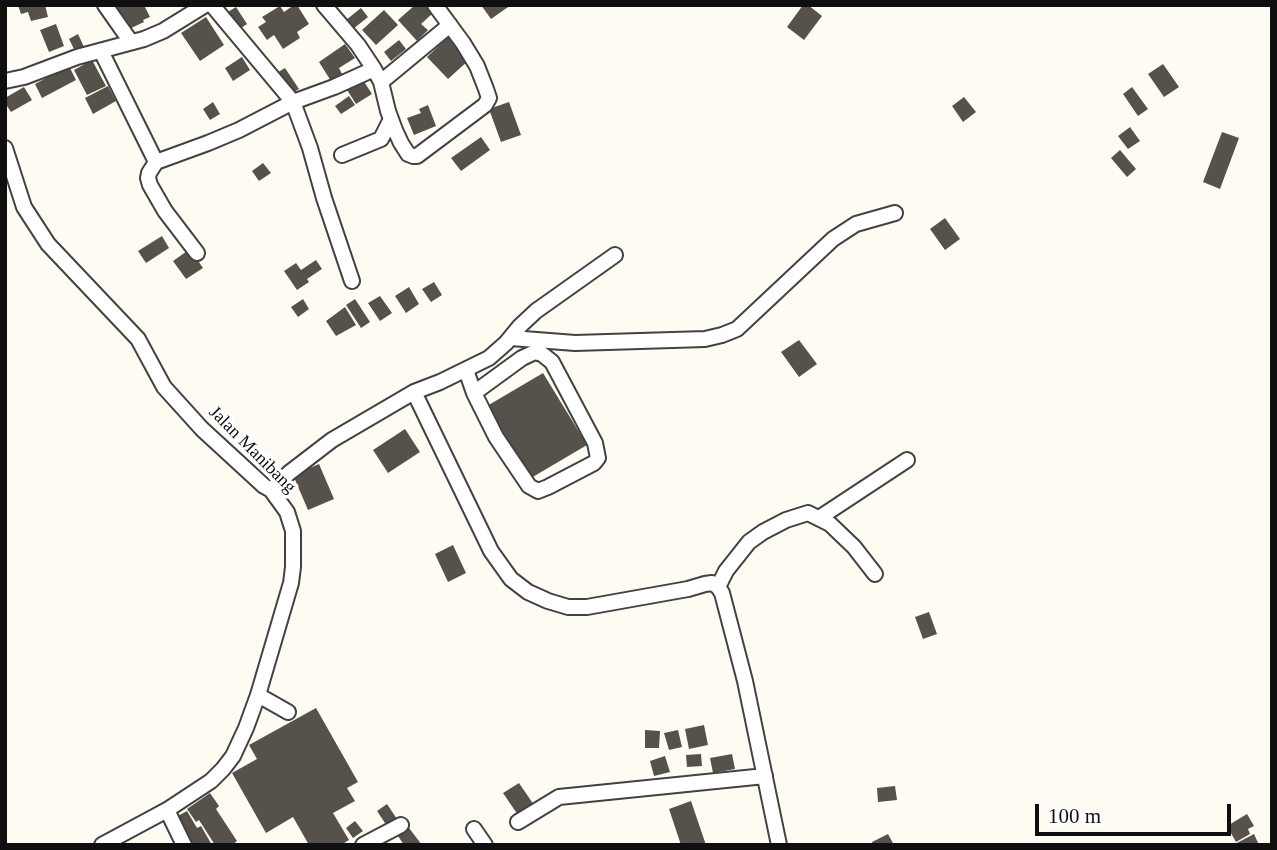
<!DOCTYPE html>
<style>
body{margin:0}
#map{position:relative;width:1277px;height:850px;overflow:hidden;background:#fefcf2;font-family:"Times New Roman",serif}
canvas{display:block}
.frame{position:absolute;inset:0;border:7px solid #0f0f0f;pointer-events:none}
.scale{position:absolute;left:1035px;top:804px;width:196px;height:32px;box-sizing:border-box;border:4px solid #0f0f0f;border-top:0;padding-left:9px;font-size:21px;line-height:24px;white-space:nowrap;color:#0f0f0f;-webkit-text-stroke:5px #fff;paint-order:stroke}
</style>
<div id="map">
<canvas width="1277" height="850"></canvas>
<div class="frame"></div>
<div class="scale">100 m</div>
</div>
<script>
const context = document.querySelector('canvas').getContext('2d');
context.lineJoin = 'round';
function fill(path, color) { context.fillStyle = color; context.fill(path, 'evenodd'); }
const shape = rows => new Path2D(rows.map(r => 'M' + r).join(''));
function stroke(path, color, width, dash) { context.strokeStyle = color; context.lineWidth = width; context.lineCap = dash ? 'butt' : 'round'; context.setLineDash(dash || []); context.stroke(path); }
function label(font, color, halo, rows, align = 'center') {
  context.font = font + ' "Times New Roman",serif'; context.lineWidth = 7; context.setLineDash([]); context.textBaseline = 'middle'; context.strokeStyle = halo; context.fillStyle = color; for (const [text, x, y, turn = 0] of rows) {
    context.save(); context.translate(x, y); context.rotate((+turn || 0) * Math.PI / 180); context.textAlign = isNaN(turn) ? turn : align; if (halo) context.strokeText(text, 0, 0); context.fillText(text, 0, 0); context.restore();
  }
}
const building = shape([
 [18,5,45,5,48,17,31,21,28,12,21,14],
 [109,5,144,5,150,17,143,20,144,22,127,30,117,9,112,11],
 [294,5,297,5,309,24,297,32,300,38,283,49,274,35,267,40,258,27,266,22,262,17,280,6,284,12],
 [415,5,426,5,433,13,421,24,428,30,417,41,398,20],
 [481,5,511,5,491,19],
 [803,5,808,5,822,16,804,40,787,27],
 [236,7,247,24,235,32,223,15],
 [361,8,368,17,353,29,346,20],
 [384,10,398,25,376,45,362,30],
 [206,17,224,45,200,61,181,33],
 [56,24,64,46,49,52,40,30],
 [78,34,84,47,75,51,69,39],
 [448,37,469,60,448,79,427,57],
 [399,40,406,49,391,61,384,52],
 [345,44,355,58,339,68,342,74,331,81,319,62],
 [242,57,250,70,233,81,225,68],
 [92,60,106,86,87,95,74,70],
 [1163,64,1179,87,1164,97,1148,74],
 [69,66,76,80,42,98,35,84],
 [285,68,299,89,289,95,275,74],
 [363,80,372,94,356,104,347,90],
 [108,86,116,101,93,114,85,98],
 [24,87,32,100,11,112,5,103,5,98],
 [1132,87,1148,109,1138,116,1123,94],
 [349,96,355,105,341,114,335,106],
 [964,97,976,112,963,122,952,106],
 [213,102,220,114,210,120,203,109],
 [509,102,521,135,501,142,489,109],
 [428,105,436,126,414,135,407,118,421,113,419,109],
 [1130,127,1140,141,1128,149,1118,136],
 [1222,132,1239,138,1220,189,1203,182],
 [481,137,490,150,461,171,451,158],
 [1120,150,1136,169,1127,177,1111,158],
 [263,163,271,173,259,181,252,171],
 [945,218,960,239,945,250,930,229],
 [162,236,169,248,146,263,138,251],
 [190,249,203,268,186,279,173,261],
 [316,260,322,269,307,279,309,282,297,290,284,271,296,263,301,270],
 [434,282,442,295,431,302,422,289],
 [409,287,419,304,406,313,395,296],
 [380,296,392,313,380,321,368,303],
 [303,299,309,309,298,317,291,307],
 [355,299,370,322,361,328,346,305],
 [345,307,356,325,336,336,326,321],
 [799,340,817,364,799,377,781,352],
 [543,373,587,445,531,478,487,406],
 [405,429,420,452,388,473,373,450],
 [319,464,334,499,308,510,293,475],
 [453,545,466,573,448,582,435,554],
 [929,612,937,634,923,639,915,617],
 [316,708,358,782,347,788,355,801,333,813,349,840,341,845,309,845,293,817,266,833,232,773,257,759,249,745],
 [704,725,708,745,689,749,685,729],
 [645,730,660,731,659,748,645,748],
 [678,730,682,747,669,750,664,733],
 [701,754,702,766,687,767,686,755],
 [732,754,735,769,713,773,710,758],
 [665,756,670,772,654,776,650,761],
 [519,783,534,805,518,815,503,793],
 [895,786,897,800,878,802,877,788],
 [210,793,219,806,216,809,237,841,232,845,215,845,199,820,196,822,187,809],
 [691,801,706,845,681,845,669,809],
 [387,804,397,819,387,826,377,811],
 [187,811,197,828,201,826,212,845,192,845,176,817],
 [1247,814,1254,826,1248,829,1250,834,1236,842,1227,826],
 [355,821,363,831,353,838,346,828],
 [409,828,422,845,404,845,398,836],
 [888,834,894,845,873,845,872,842],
 [1254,834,1259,845,1233,845]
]);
const minor = shape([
 [105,5,131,42],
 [212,5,293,102,310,148,324,198,352,281],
 [324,5,358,45,374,69,381,82,388,111,395,130,401,143,408,154,413,156,417,156,485,105,489,98,486,89,477,66,463,43,435,5],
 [101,51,156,162,149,173,148,178,150,185,165,211,197,253],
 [5,81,24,77,77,57,144,39,163,31,205,5],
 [381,82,450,25],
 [5,148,24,207,48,244,138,339,164,387,202,429,264,486,271,490,287,512,293,531,293,567,291,583,258,695,246,728,233,756,223,769,211,781,167,810,102,845],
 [342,155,381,139,391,119],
 [156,162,208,143,239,130,293,102,334,87,374,69],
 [511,338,575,343,705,339,722,335,737,329,833,239,856,224,895,213],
 [466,370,474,393,496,437,529,486,538,491,548,487,594,463,598,458,595,443,552,362,542,354,535,352,522,358,474,393],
 [414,392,491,551,511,579,528,592,548,601,568,607,587,607,688,589,705,584,712,583,718,587,722,593,745,681,779,845],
 [271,490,289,473,332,440,414,392,440,382,489,358,506,343,520,326,536,311,615,255],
 [819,518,907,460],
 [718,587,726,571,749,542,763,532,786,520,808,513,830,524,854,547,875,574],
 [258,695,288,712],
 [167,810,184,845],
 [518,822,559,797,765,776],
 [474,829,485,845],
 [363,845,401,825]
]);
const streetNames = [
 ["Jalan Manibang",252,450,45]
];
fill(building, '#57514c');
stroke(minor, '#424242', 18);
stroke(minor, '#fff', 14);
label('18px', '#0f0f0f', '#fff', streetNames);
</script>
